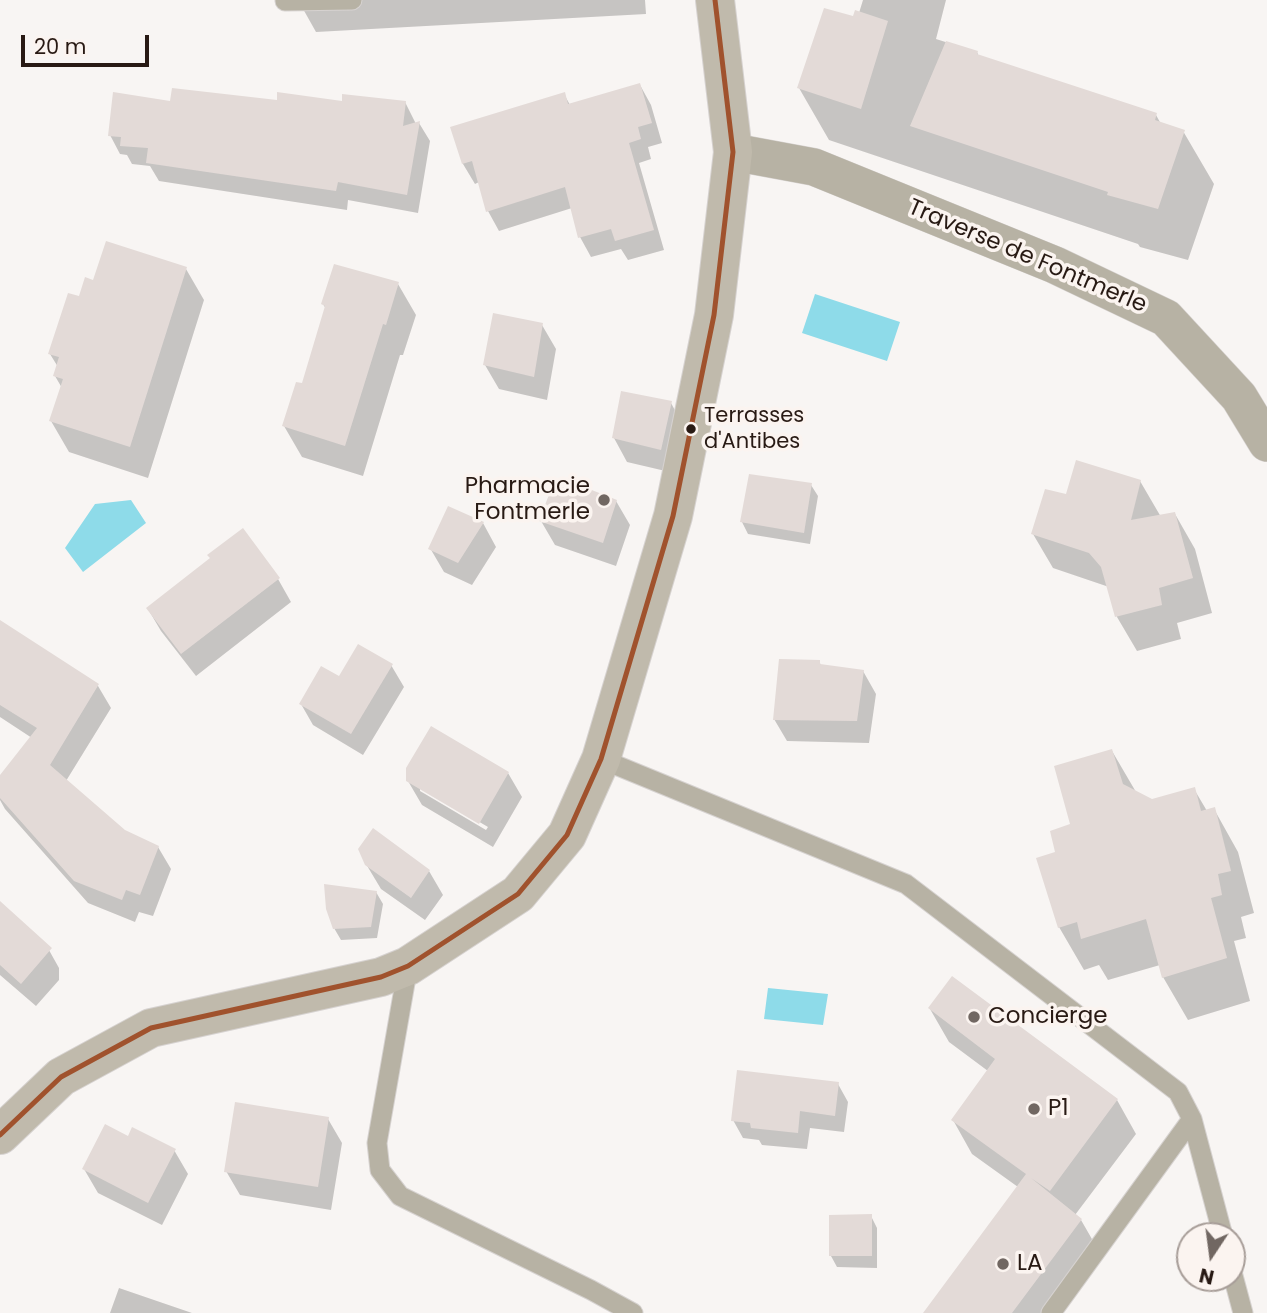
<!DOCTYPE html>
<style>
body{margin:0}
#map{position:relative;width:1267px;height:1313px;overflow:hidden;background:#f8f5f3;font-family:Poppins,sans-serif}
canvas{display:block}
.north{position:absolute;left:1176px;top:1222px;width:70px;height:70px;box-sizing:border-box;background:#fbf4f0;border:2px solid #a79d98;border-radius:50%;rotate:193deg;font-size:19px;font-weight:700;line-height:28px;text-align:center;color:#281a14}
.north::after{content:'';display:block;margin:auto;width:24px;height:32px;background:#716762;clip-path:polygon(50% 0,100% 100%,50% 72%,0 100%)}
.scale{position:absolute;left:21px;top:35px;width:128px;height:32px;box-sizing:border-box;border:4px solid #281a14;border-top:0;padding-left:9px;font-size:21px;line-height:24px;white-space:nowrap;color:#281a14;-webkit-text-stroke:5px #fbf4f0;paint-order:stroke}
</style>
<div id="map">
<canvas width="1267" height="1313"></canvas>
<div class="north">N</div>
<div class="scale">20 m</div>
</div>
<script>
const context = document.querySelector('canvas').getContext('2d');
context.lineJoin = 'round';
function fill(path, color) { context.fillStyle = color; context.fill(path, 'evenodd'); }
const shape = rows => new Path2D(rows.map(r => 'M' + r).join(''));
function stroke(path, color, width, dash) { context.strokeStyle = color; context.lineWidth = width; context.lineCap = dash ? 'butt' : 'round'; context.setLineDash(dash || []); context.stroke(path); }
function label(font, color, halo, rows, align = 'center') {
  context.font = font + ' Poppins,sans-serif'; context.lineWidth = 7; context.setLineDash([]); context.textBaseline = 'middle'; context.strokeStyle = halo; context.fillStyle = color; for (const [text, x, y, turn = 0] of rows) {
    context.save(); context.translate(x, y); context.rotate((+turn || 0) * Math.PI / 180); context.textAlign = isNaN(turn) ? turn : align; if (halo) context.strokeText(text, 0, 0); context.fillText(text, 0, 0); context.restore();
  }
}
const water = shape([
 [815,294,900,322,887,361,802,333],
 [131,500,146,523,83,572,65,548,95,504],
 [768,988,828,994,823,1025,764,1019]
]);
const shadow = shape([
 [298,0,645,0,646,14,316,32],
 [863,0,946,0,936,39,977,52,979,57,1156,115,1161,124,1183,131,1214,184,1188,260,1140,247,1138,244,829,140,799,88,859,13],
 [640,85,651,105,662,143,648,147,651,159,639,163,664,250,628,260,621,249,591,257,580,237,572,208,499,231,488,211,479,182,475,184,463,164,453,128,564,94,570,105],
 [405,102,416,124,419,123,430,141,418,213,348,200,347,210,159,181,150,166,132,164,127,155,120,154,110,135,171,103],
 [186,269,204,300,148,478,69,452,51,421,62,388,55,376,58,367,50,354,80,298],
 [398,284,416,315,403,355,400,355,363,476,302,457,284,426,303,385,326,309,323,304],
 [542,325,556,349,547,400,499,389,485,365],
 [671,403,684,427,674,473,627,462,614,438],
 [1140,481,1161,517,1175,514,1195,549,1212,613,1177,623,1181,639,1137,651,1117,617,1109,587,1053,568,1033,534],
 [811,485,818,496,810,544,748,534,742,522],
 [616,501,630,525,616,566,555,545,541,521],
 [483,523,496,547,472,585,444,572,430,548],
 [211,559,278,579,291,602,196,676,161,631,148,609],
 [0,623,98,686,111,708,66,781,124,831,158,847,171,869,153,916,139,912,135,922,88,903,5,809,0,800,0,777,32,738,0,717],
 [819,662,822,666,863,671,876,694,869,743,787,741,774,719],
 [391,665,404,687,363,755,313,725,301,704,339,679],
 [1112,751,1136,792,1152,801,1194,789,1207,811,1214,809,1238,852,1254,913,1241,917,1246,938,1234,941,1250,1001,1188,1020,1163,977,1160,965,1108,980,1099,965,1084,970,1059,927,1057,853],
 [508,773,522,797,493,847,422,805,408,781],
 [420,787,488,827,486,830,420,791],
 [366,864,429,871,443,895,425,920,381,889],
 [376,892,383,904,377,938,341,940,334,928],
 [0,903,45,943,59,968,59,980,36,1006,0,975],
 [930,1009,1117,1100,1136,1134,1075,1215,1081,1220,1100,1253,1056,1313,928,1313,1018,1187,972,1154,953,1120,988,1071,949,1042],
 [838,1084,848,1102,844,1132,810,1128,807,1149,762,1145,759,1140,743,1138,733,1120],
 [328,1119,342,1143,331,1210,240,1195,226,1171],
 [129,1138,174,1150,188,1174,162,1225,98,1193,84,1169],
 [871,1216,877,1228,877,1268,837,1267,831,1256],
 [119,1288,192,1313,110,1313]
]);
const building = shape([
 [824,8,853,16,855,10,888,21,861,109,797,88],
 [946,41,978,51,977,54,1157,113,1155,120,1185,130,1158,209,1107,195,1108,192,910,126],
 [640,83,652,123,638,127,641,139,629,143,654,230,615,241,611,229,578,238,565,187,486,212,472,161,462,164,450,127,565,92,568,104],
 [172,88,277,100,277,92,342,101,342,94,406,101,403,126,420,121,407,195,338,182,336,191,146,163,148,148,120,146,121,137,108,136,113,92,170,101],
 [106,241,187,267,130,447,49,421,63,379,53,376,59,357,48,354,68,293,79,296,85,277,93,280],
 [334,264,399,282,386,325,383,324,345,446,282,426,296,382,302,383,325,306,321,304],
 [493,313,543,323,534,377,483,365],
 [621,391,672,401,661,450,612,438],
 [1076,460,1141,480,1131,520,1175,512,1193,578,1159,588,1162,605,1115,617,1101,567,1089,553,1031,534,1045,489,1066,494],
 [749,474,812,483,804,533,740,522],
 [574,483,617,500,603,543,539,521,553,484,572,490],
 [448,506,484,522,458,563,428,549],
 [243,528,280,578,181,654,146,608,210,558,207,555],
 [0,620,99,684,50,765,125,830,159,846,140,895,126,890,122,900,74,881,0,798,0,775,37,728,0,705],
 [358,644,393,664,351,734,299,704,321,666,339,676],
 [779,659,820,660,820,664,864,670,857,721,773,720],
 [431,726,509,772,479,824,406,781,406,768],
 [1112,749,1123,784,1152,799,1195,787,1201,811,1215,807,1231,871,1218,874,1222,895,1211,898,1227,958,1162,978,1146,919,1081,939,1077,922,1058,928,1036,858,1055,852,1050,831,1070,824,1054,766],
 [373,828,430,870,411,898,365,865,358,849],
 [324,884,377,891,371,927,333,929,326,909],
 [0,901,52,948,21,984,0,965],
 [952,976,1118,1099,1050,1191,1031,1178,1082,1219,1012,1313,923,1313,1026,1174,951,1120,995,1059,928,1008],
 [737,1070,839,1082,835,1116,800,1111,798,1133,751,1128,750,1123,731,1121],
 [235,1102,329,1117,318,1187,224,1172],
 [105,1124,128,1136,132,1127,176,1149,148,1203,82,1169],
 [872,1214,872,1256,829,1256,829,1215]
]);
const lane = shape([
 [285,1,352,0],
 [601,759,906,884,1178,1092,1192,1119,1223,1236],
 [408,966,377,1143,380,1170,400,1196,591,1290,633,1313],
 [1232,1272,1243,1313],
 [1051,1313,1192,1119]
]);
const street = shape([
 [733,152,814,167,1055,265,1166,318,1239,397,1267,443]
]);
const secondary = shape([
 [0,1135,61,1077,151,1028,381,977,408,966,518,894,567,835,601,759,673,516,714,315,733,152,715,0]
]);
const bus1 = shape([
 [0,1135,61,1077,151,1028,381,977,408,966,518,894,567,835,601,759,673,516,714,315,733,152,715,0]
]);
const markers = [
 [691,429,6,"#281a14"],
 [604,500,7,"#716762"],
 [974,1017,7,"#716762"],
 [1034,1109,7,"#716762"],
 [1003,1264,7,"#716762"]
];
const busNames = [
 ["Terrasses",704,417],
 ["d'Antibes",704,443]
];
const streetNames = [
 ["Traverse de Fontmerle",1027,257,23]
];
const poiNames = [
 ["Pharmacie",590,487,"right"],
 ["Fontmerle",590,513,"right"],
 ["Concierge",988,1017],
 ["P1",1048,1109],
 ["LA",1017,1264]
];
fill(water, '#8edbe9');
fill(shadow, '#0003');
fill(building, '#e3dad7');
stroke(lane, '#d6d2d0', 21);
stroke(street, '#d6d2d0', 38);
stroke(secondary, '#d6d2d0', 40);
stroke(lane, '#b7b2a4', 19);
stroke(street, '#b7b2a4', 37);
stroke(secondary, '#c0baac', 38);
stroke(bus1, '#a0522d', 5);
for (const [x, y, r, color] of markers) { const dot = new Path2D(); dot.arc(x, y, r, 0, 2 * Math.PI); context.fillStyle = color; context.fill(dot); stroke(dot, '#fbf4f0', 2.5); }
label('21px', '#281a14', '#fbf4f0', busNames, 'left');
label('23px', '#281a14', '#fbf4f0', streetNames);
label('23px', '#281a14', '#fbf4f0', poiNames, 'left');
</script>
